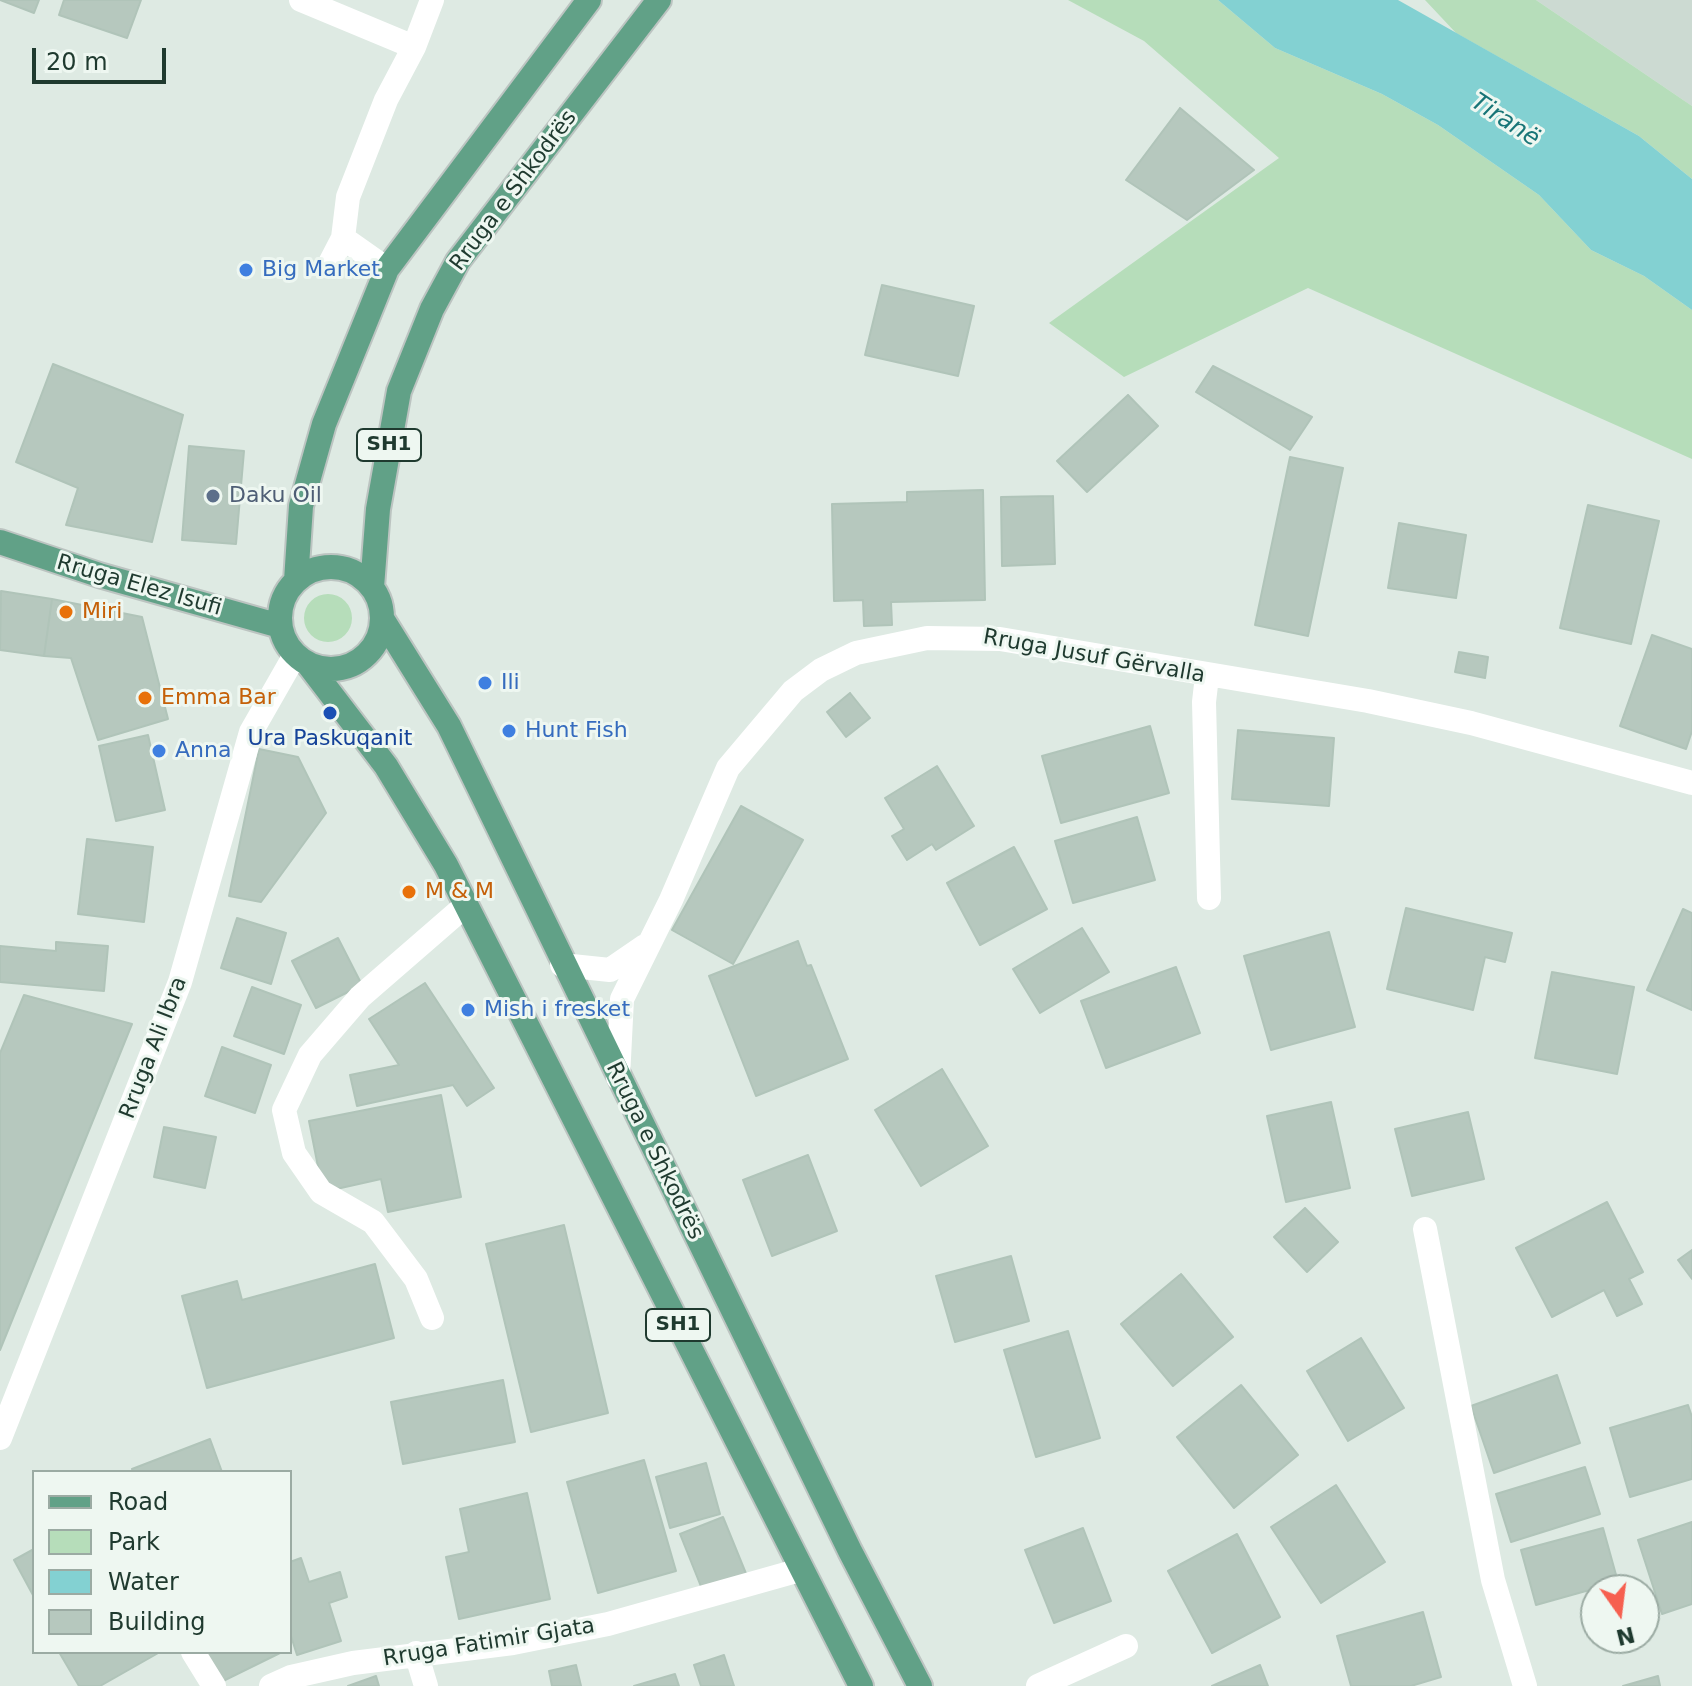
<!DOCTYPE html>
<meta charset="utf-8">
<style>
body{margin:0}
#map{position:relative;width:1692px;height:1686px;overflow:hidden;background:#deeae3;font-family:"DejaVu Sans",sans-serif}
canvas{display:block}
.legend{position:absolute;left:32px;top:1470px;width:260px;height:184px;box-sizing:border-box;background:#eef7f1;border:2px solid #9baba3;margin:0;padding:10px 14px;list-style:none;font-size:24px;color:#1f3a2f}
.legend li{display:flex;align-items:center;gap:16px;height:40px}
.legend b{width:40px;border:2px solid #9baba3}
.north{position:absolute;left:1580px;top:1574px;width:80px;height:80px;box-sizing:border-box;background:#eef7f1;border:2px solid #9baba3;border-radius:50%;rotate:166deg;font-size:22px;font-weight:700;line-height:32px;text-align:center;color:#1f3a2f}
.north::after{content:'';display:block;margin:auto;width:28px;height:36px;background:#f66050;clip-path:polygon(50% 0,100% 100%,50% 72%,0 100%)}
.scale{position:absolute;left:32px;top:48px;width:134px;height:36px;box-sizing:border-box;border:4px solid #1f3a2f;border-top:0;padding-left:10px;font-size:24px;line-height:28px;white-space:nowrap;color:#1f3a2f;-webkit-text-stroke:6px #eef7f1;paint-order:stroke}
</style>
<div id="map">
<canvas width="1692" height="1686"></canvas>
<ul class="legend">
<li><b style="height:10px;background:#61a187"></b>Road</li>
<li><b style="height:22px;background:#b6ddba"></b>Park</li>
<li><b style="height:22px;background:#83d1d2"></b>Water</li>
<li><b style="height:22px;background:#b6c8be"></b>Building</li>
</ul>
<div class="north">N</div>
<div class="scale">20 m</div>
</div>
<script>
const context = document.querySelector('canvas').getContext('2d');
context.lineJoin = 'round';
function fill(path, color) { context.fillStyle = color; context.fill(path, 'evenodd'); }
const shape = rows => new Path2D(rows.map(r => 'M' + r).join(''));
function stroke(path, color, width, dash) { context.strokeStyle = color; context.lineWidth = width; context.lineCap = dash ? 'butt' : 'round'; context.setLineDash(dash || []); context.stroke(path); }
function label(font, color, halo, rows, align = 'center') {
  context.font = font + ' "DejaVu Sans",sans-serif'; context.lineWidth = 6; context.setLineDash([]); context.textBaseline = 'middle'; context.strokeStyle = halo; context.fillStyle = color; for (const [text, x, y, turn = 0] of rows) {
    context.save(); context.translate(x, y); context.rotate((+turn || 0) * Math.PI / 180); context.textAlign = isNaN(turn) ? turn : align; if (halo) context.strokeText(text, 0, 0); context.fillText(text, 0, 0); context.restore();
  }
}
const built = shape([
 [1536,0,1692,0,1692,106]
]);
const green = shape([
 [1068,0,1218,0,1275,48,1382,94,1438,125,1539,195,1591,250,1644,276,1692,310,1692,459,1308,288,1124,377,1049,323,1279,158,1144,41],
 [1425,0,1536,0,1692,106,1692,179,1639,136,1456,33],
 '304 618a24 24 0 1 1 48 0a24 24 0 1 1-48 0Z'
]);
const water = shape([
 [1218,0,1398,0,1639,136,1692,179,1692,310,1644,276,1591,250,1539,195,1438,125,1382,94,1275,48]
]);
const building = shape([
 [0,0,39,0,34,13,0,0],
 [64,0,141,0,127,38,59,15,64,0],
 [1180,108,1254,170,1187,220,1126,180,1180,108],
 [882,285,974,306,958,376,865,355,882,285],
 [53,364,183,415,152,542,66,525,78,488,16,462,53,364],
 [1213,366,1312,417,1290,450,1196,392,1213,366],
 [1128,395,1158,426,1087,492,1057,461,1128,395],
 [189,446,244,451,236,544,182,540,189,446],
 [1290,457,1343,468,1308,636,1255,625,1290,457],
 [983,490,985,600,891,602,892,625,864,626,863,600,834,601,832,504,907,502,907,492,983,490],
 [1053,496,1055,564,1002,566,1001,497,1053,496],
 [1588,505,1659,521,1631,644,1560,628,1588,505],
 [1399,523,1466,535,1456,598,1388,588,1399,523],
 [1,591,52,599,44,656,0,650,1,591],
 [52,599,142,617,168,719,98,740,71,658,44,656,52,599],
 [1652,635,1692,649,1692,731,1686,749,1620,726,1652,635],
 [1459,652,1488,657,1485,678,1455,672,1459,652],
 [850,693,870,718,846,737,827,712,850,693],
 [1150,726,1169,793,1061,823,1042,756,1150,726],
 [1238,730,1334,738,1329,806,1232,799,1238,730],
 [148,735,165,810,116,821,99,746,148,735],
 [259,749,298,757,326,813,261,902,229,896,259,749],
 [937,766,974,826,936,850,932,844,907,860,892,836,904,829,885,798,937,766],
 [741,806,803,840,733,964,672,930,741,806],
 [1137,817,1155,880,1073,903,1055,841,1137,817],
 [87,839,153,847,144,922,78,914,87,839],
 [1014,847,1047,909,980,945,947,883,1014,847],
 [1406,908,1512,933,1505,962,1485,957,1473,1010,1387,989,1406,908],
 [1683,909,1692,913,1692,1010,1647,990,1683,909],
 [237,918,286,933,271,984,221,968,237,918],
 [1082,928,1109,972,1040,1013,1013,969,1082,928],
 [1329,932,1355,1027,1271,1050,1244,956,1329,932],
 [338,938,362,985,316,1008,292,961,338,938],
 [798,941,807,966,811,965,848,1059,756,1096,709,976,798,941],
 [56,942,108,946,104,991,0,982,0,946,56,951,56,942],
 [1176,967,1200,1033,1106,1068,1081,1001,1176,967],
 [1552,972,1634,987,1617,1074,1535,1058,1552,972],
 [425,983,494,1088,467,1106,453,1085,357,1106,350,1075,399,1065,369,1019,425,983],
 [252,987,301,1005,284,1054,234,1036,252,987],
 [24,995,132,1024,0,1350,0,1053,24,995],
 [222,1047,271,1065,255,1113,205,1096,222,1047],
 [942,1069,988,1146,921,1186,875,1110,942,1069],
 [441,1095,461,1197,388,1212,381,1179,323,1192,309,1121,441,1095],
 [1331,1102,1350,1188,1286,1202,1267,1116,1331,1102],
 [1468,1112,1484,1179,1412,1196,1395,1129,1468,1112],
 [164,1127,216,1137,205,1188,154,1177,164,1127],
 [808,1155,837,1231,772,1256,743,1180,808,1155],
 [1607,1202,1643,1272,1629,1279,1642,1304,1617,1316,1604,1290,1552,1317,1516,1248,1607,1202],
 [1305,1208,1338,1242,1307,1272,1274,1237,1305,1208],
 [564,1225,608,1413,531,1432,486,1244,564,1225],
 [1692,1250,1692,1279,1678,1260,1692,1250],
 [1011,1256,1029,1321,955,1342,936,1276,1011,1256],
 [375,1264,394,1338,207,1388,182,1296,237,1281,242,1300,375,1264],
 [1181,1274,1233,1337,1173,1386,1121,1324,1181,1274],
 [1068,1331,1100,1438,1036,1457,1004,1350,1068,1331],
 [1361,1338,1404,1408,1348,1441,1307,1371,1361,1338],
 [1557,1375,1580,1443,1494,1473,1471,1406,1557,1375],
 [503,1380,515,1442,403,1464,391,1402,503,1380],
 [1241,1385,1298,1455,1234,1508,1177,1437,1241,1385],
 [1688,1405,1692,1417,1692,1479,1630,1497,1610,1428,1688,1405],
 [210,1439,222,1472,133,1472,132,1469,210,1439],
 [644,1460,676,1571,598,1593,567,1482,644,1460],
 [706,1463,720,1514,670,1528,656,1477,706,1463],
 [1585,1467,1600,1514,1511,1542,1496,1494,1585,1467],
 [1336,1485,1385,1562,1321,1603,1271,1527,1336,1485],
 [527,1493,550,1599,459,1619,446,1557,469,1552,460,1509,527,1493],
 [723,1517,747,1576,704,1594,680,1534,723,1517],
 [1692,1522,1692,1604,1662,1614,1638,1540,1692,1522],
 [1083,1528,1111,1601,1054,1623,1025,1550,1083,1528],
 [1603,1528,1618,1582,1536,1605,1521,1550,1603,1528],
 [1237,1534,1280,1617,1212,1653,1168,1571,1237,1534],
 [34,1549,34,1597,14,1560,34,1549],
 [301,1558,309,1582,340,1572,347,1597,329,1603,341,1641,297,1655,290,1633,290,1562,301,1558],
 [1423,1612,1441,1677,1411,1686,1351,1686,1337,1636,1423,1612],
 [59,1652,160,1652,100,1686,79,1686,59,1652],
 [203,1652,282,1652,219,1683,203,1652],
 [724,1655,734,1686,701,1686,694,1665,724,1655],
 [576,1665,581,1686,552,1686,549,1671,576,1665],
 [1260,1665,1268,1686,1212,1686,1260,1665],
 [675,1674,679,1686,634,1686,675,1674],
 [376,1676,379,1686,348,1686,376,1676],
 [1658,1676,1660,1686,1623,1686,1658,1676]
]);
const minor = shape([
 [301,0,414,47],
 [329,265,343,238],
 [387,269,343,238,348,197,386,100,414,47,432,0],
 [1207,676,1204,702,1209,898],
 [562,965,610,970,645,946],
 [618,1078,622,999,671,900,728,768,793,691,821,670,856,653,927,638,1000,639,1368,701,1471,723,1692,783],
 [1425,1229,1493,1580,1525,1686],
 [432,1318,416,1279,373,1222,321,1192,294,1153,284,1110,310,1055,360,997,466,905],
 [0,1438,180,982,251,732,295,655],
 [193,1652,214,1686],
 [416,1653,426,1686],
 [271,1686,291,1677,353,1663,513,1643,608,1624,800,1570],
 [1038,1686,1126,1646]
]);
const major = shape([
 [0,542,99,575,280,626],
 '280 618a51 51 0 1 1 102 0a51 51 0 1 1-102 0Z',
 [296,581,301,506,324,424,387,269,589,0],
 [372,587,378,509,399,391,432,309,458,261,659,0],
 [383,620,449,726,850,1551,920,1686],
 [308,664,386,766,446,865,861,1686]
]);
const markers = [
 [246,270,8,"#3f7fe0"],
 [213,496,8,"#5c6f8a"],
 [66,612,8,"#e8710a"],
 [485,683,8,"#3f7fe0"],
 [145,698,8,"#e8710a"],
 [330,713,8,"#1a4fb4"],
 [509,731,8,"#3f7fe0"],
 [159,751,8,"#3f7fe0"],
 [409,892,8,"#e8710a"],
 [468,1010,8,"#3f7fe0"]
];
const shields = [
 [389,445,64],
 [678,1325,64]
];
const shieldNames = [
 ["SH1",389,445],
 ["SH1",678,1325]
];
const streetNames = [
 ["Rruga e Shkodrës",514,191,-53],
 ["Rruga Elez Isufi",139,586,16],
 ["Rruga Jusuf Gërvalla",1094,657,10],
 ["Rruga Ali Ibra",154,1048,-69],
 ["Rruga e Shkodrës",654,1151,64],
 ["Rruga Fatimir Gjata",489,1643,-9]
];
const shopNames = [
 ["Big Market",262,270],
 ["Ili",501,683],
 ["Hunt Fish",525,731],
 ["Anna",175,751],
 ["Mish i fresket",484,1010]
];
const serviceNames = [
 ["Daku Oil",229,496]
];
const foodNames = [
 ["Miri",82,612],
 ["Emma Bar",161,698],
 ["M & M",425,892]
];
const transitNames = [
 ["Ura Paskuqanit",330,739]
];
const waterNames = [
 ["Tiranë",1505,121,33]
];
fill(built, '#ccdad2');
fill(green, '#b6ddba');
fill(water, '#83d1d2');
fill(building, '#b6c8be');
stroke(building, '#b0c4b9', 2);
stroke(major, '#bcc4c1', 28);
stroke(minor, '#fff', 24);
stroke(major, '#61a187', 24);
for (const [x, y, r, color] of markers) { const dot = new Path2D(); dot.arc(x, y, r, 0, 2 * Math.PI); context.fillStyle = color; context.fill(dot); stroke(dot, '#eef7f1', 3); }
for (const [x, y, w] of shields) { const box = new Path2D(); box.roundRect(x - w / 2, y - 16, w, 32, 6); context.fillStyle = '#eef7f1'; context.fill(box); stroke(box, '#1f3a2f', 2); }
label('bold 20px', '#1f3a2f', null, shieldNames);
label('22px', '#1f3a2f', '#eef7f1', streetNames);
label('22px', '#366cbe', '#eef7f1', shopNames, 'left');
label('22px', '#4e5e75', '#eef7f1', serviceNames, 'left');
label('22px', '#c56008', '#eef7f1', foodNames, 'left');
label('22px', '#164399', '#eef7f1', transitNames);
label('italic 24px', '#187577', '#eef7f1', waterNames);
</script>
